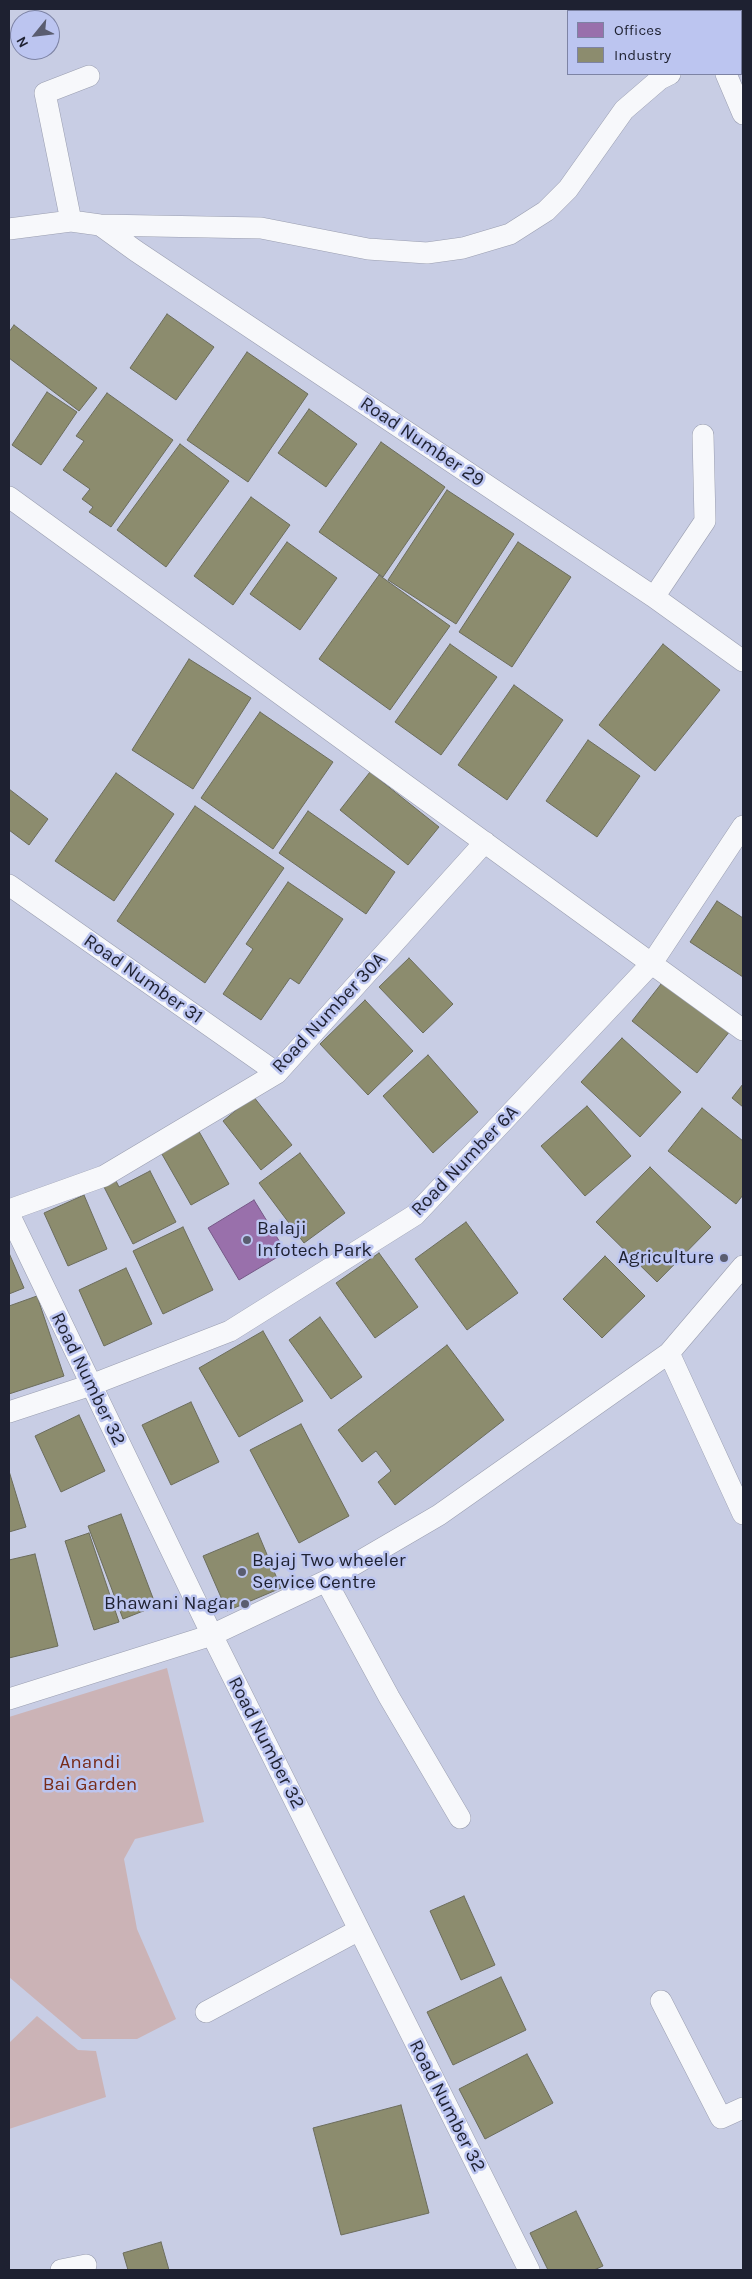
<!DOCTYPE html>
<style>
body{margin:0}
#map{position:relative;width:752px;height:2279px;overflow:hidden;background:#c8cde4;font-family:Karla,sans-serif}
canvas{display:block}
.frame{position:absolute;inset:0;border:10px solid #1e2131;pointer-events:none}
.legend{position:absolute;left:567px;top:10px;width:175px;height:65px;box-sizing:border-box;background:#bcc5f0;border:1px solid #7d83a4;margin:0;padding:6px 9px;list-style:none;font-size:15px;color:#1e2131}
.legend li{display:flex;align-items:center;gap:10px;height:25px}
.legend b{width:25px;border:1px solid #7d83a4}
.north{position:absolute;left:10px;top:10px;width:50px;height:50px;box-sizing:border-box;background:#bcc5f0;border:1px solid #7d83a4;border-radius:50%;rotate:241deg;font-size:14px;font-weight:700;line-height:20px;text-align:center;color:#1e2131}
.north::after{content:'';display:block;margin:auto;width:18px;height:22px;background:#5a5d70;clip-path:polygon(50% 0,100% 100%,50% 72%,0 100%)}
</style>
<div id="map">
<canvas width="752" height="2279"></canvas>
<div class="frame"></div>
<ul class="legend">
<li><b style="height:14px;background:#9970ab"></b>Offices</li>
<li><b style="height:14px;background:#8c8c6e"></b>Industry</li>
</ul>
<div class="north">N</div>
</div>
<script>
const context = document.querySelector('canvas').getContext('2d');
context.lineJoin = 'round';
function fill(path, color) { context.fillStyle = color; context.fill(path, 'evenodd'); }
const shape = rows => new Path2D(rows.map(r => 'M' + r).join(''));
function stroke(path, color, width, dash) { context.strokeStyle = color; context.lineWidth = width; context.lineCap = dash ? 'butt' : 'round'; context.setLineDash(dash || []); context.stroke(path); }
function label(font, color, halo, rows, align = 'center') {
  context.font = font + ' Karla,sans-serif'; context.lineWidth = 5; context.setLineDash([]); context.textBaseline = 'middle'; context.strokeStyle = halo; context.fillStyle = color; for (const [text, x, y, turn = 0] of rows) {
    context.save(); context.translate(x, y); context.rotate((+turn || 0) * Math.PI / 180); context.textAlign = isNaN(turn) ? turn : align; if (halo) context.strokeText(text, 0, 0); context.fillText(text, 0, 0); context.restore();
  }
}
const green = shape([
 [167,1668,204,1822,135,1839,124,1859,137,1929,176,2019,137,2039,82,2039,9,1977,9,1717],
 [37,2016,78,2050,96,2051,106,2097,9,2129,9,2043]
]);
const offices = shape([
 [254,1200,286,1252,239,1280,208,1228,254,1200]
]);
const industry = shape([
 [167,314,214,347,176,400,130,368,167,314],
 [14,325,97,388,79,411,9,358,9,332,14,325],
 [247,352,308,394,248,482,187,440,247,352],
 [47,392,77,412,41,465,12,445,47,392],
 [107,393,173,440,111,527,89,512,93,507,82,499,90,489,63,470,84,441,76,436,107,393],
 [309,409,357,444,326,487,278,453,309,409],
 [381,442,445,487,383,577,319,532,381,442],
 [180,444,229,481,166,567,117,530,180,444],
 [447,490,514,534,456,624,388,580,447,490],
 [251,497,290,525,233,605,194,576,251,497],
 [287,542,337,578,300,630,250,594,287,542],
 [518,542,571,577,512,667,459,632,518,542],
 [379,575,450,626,390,710,319,659,379,575],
 [450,644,497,677,441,755,395,722,450,644],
 [663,644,720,690,655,771,599,725,663,644],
 [189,659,251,698,193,789,132,750,189,659],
 [514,685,563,720,507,800,458,765,514,685],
 [260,712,333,762,273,849,201,798,260,712],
 [588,740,640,776,597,837,546,801,588,740],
 [370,772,439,827,408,865,340,810,370,772],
 [116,773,174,814,114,901,55,861,116,773],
 [9,789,48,819,29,845,9,830,9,789],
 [195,806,284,868,205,983,117,921,195,806],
 [308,811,395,872,366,914,279,853,308,811],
 [288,882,343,919,299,984,290,978,261,1020,223,994,253,949,246,944,288,882],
 [717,901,743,918,743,977,690,942,717,901],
 [409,958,453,1004,423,1033,379,987,409,958],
 [665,979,730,1031,697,1073,632,1021,665,979],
 [365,1000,413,1051,368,1095,320,1044,365,1000],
 [622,1038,681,1092,640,1137,581,1082,622,1038],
 [428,1055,478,1112,433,1153,383,1096,428,1055],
 [743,1084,743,1107,732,1098,743,1084],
 [253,1096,292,1145,261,1170,223,1121,253,1096],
 [587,1106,631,1156,585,1196,541,1146,587,1106],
 [702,1108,743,1141,743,1195,736,1204,668,1151,702,1108],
 [197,1128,229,1184,191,1205,159,1149,197,1128],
 [300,1153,345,1213,304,1243,259,1183,300,1153],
 [650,1167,711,1227,657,1282,596,1222,650,1167],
 [150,1171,176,1222,133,1244,103,1185,115,1179,119,1187,150,1171],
 [84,1195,107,1249,68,1266,44,1213,84,1195],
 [466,1222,518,1293,467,1330,415,1259,466,1222],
 [183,1227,213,1290,163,1314,133,1251,183,1227],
 [9,1253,24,1288,9,1294,9,1253],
 [379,1253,418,1307,375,1338,336,1283,379,1253],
 [605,1256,645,1296,602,1338,563,1299,605,1256],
 [126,1268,152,1324,104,1346,79,1290,126,1268],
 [37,1296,64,1376,9,1394,9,1306,37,1296],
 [320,1317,362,1377,331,1399,289,1340,320,1317],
 [263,1331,303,1401,239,1437,199,1368,263,1331],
 [447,1345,504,1420,395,1505,378,1482,391,1471,376,1451,362,1462,338,1430,447,1345],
 [191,1402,219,1462,171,1485,142,1425,191,1402],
 [79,1415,105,1471,61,1492,35,1436,79,1415],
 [301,1424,349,1516,299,1543,250,1450,301,1424],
 [9,1471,26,1527,9,1532,9,1471],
 [121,1514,156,1606,123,1619,88,1526,121,1514],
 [89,1533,119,1622,94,1630,65,1541,89,1533],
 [258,1533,281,1588,227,1611,203,1556,258,1533],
 [35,1554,58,1646,9,1658,9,1560,35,1554],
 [464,1896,495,1965,461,1980,430,1911,464,1896],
 [501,1977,526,2030,453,2065,427,2012,501,1977],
 [527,2054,553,2103,485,2139,459,2089,527,2054],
 [401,2105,429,2213,341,2235,313,2128,401,2105],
 [576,2211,603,2266,594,2270,548,2270,530,2233,576,2211],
 [161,2242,169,2270,128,2270,123,2253,161,2242]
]);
const minor = shape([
 [721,11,722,9],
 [726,74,743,114],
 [71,221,45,93,89,76],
 [100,225,136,251,654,597,743,661],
 [9,229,71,221,100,225,261,228,368,249,427,253,463,248,510,234,546,211,568,189,624,110,660,79,670,74],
 [9,497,743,1030],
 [654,597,705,521,703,435],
 [9,885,277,1073],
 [9,1210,104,1176,277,1073,485,842],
 [9,1214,212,1635,529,2270],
 [669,1353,743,1514],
 [9,1412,91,1385,230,1331,415,1215,652,963,743,826],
 [326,1581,389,1697,460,1818],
 [9,1699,212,1635,326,1581,439,1515,669,1353,743,1266],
 [661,2001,721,2118,743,2108],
 [206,2012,359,1930],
 [61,2270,86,2265]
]);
const markers = [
 [247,1240,5,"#5a5d70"],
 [724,1258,5,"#5a5d70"],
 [242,1572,5,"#5a5d70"],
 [245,1604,5,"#5a5d70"]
];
const streetNames = [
 ["Road Number 29",422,442,34],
 ["Road Number 31",143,979,35],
 ["Road Number 30A",329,1013,-47],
 ["Road Number 6A",465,1161,-46],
 ["Road Number 32",88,1379,64],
 ["Road Number 32",266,1743,63],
 ["Road Number 32",447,2106,63]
];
const poiNames = [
 ["Balaji",257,1229],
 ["Infotech Park",257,1251],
 ["Agriculture",714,1258,"right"],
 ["Bajaj Two wheeler",252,1561],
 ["Service Centre",252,1583],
 ["Bhawani Nagar",235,1604,"right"]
];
const parkNames = [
 ["Anandi",90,1763],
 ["Bai Garden",90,1785]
];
fill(green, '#cbb3b6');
fill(offices, '#9970ab');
stroke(offices, '#745886', 1);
fill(industry, '#8c8c6e');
stroke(industry, '#6b6c5c', 1);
stroke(minor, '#9a9eb0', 22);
stroke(minor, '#f7f8fb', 21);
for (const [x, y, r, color] of markers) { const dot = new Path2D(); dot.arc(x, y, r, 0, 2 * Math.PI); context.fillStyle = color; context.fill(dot); stroke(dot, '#bcc5f0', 2); }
label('19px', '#1e2131', '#bcc5f0', streetNames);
label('19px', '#1e2131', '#bcc5f0', poiNames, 'left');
label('19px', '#782c19', '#bcc5f0', parkNames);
</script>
